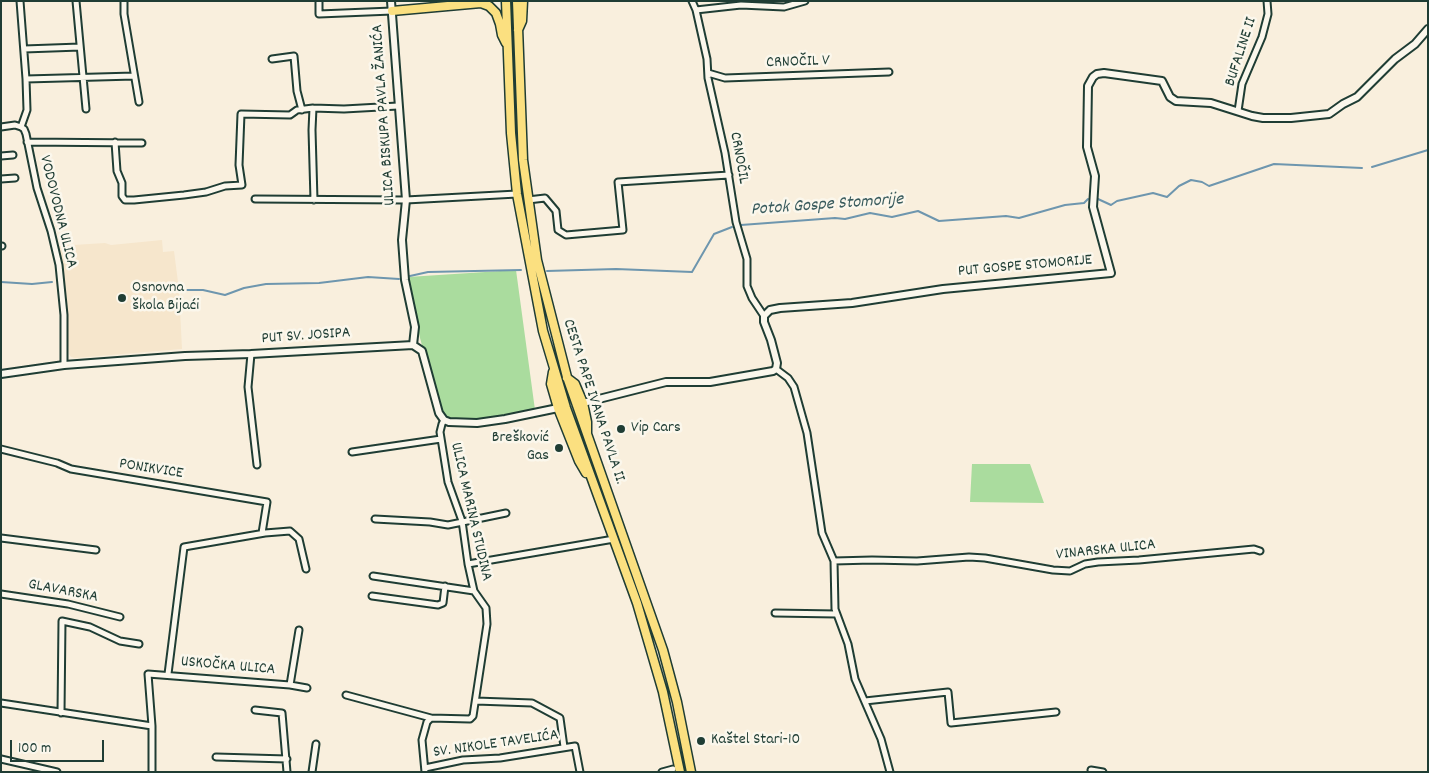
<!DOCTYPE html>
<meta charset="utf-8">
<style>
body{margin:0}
#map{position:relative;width:1429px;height:773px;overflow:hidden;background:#f9efdd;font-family:Dekko,sans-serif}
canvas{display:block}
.frame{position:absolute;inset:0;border:2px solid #1f3d34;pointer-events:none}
.scale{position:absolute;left:10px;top:740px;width:94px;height:22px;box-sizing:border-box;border:2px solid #1f3d34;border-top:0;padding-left:6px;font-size:15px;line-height:18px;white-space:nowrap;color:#1f3d34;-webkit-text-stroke:4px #fbf7ec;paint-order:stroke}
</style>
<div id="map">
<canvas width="1429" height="773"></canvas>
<div class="frame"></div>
<div class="scale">100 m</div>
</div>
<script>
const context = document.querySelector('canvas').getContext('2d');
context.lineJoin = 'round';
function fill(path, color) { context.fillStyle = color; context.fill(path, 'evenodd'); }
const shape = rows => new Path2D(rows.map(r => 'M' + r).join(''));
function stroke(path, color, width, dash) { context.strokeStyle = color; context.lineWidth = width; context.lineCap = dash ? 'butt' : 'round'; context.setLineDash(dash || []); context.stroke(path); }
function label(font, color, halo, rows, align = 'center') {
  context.font = font + ' Dekko,sans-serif'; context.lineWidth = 5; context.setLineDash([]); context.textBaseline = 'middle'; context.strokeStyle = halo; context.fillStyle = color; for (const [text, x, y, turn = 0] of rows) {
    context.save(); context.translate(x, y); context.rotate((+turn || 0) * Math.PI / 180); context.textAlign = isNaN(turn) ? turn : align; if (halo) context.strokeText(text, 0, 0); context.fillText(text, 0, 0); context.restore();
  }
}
const built = shape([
 [162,240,163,252,174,251,179,290,182,349,75,358,71,357,69,354,58,246,105,243,111,245]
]);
const green = shape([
 [516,270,535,410,500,417,465,421,447,419,439,408,420,338,408,277],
 [972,464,1030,464,1044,503,970,502]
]);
const stream = shape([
 [1372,167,1428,150],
 [1098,199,1111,205,1117,201,1153,193,1167,197,1179,186,1191,180,1202,182,1209,186,1274,164,1362,168],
 [741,225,835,218,845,219,870,213,892,217,918,211,939,221,1006,216,1019,218,1065,205,1084,203,1088,199],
 [547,271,616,269,692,272,714,234,732,227],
 [410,276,428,272,521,270],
 [1,282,32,284,52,282],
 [183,290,203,290,225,295,244,288,266,284,319,283,368,277,399,279]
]);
const minor = shape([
 [20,1,26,79,27,110,21,127],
 [76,1,86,109],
 [124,1,124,14,139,102],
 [319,1,319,14,392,11],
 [692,1,696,10,707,59,708,78,725,153,736,222,747,259,747,286,752,298,764,316],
 [696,10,741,5,784,7,805,1],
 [24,49,80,47],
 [272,59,294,56,297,91,302,110],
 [708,73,725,78,889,72],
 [26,79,134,76],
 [313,108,312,130,314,200],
 [1238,111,1242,84,1262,37,1268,14,1267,1],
 [1,127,15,125,21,127],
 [21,127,24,129,26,134,37,188,51,231,59,265,64,315,64,365],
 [27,142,142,143],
 [115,142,117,171,122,183,122,196,125,200,134,200,184,195,206,192,225,186,242,185,239,165,241,114,290,115,297,110,313,108,344,109,398,106],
 [1,156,13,155],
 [1,179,15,178],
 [255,199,406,200,517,194],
 [528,200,545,198,556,211,558,230,566,235,623,230,618,182,729,175],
 [1,246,2,246],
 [251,354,248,387,257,465],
 [776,369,788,378,794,387,807,433,822,533,834,561,835,609,848,644,855,679,881,739,890,772],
 [1,449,57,463,71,469,267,502,262,533],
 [352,452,441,439],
 [375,519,430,522,448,525,506,513],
 [1,538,96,550],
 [834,561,872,560,917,561,969,557,985,558,1053,570,1070,571,1085,564,1098,562,1139,560,1254,549,1260,551],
 [468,564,614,539],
 [373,576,474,591],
 [1,594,68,604,120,617],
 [372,596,438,605,443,603,445,586],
 [775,613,836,614],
 [168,674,184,547,265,533,290,531,299,539,306,569],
 [290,685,307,688],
 [346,695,431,718],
 [476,701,532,703,560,718,564,747],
 [865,701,948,692,951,723,1056,712],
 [1,703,152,726],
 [255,710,282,713,287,772],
 [61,713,62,621,90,627,120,641,139,644],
 [216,757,287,759],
 [1,759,57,772],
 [425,768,463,760,500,758,575,746,580,772],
 [1091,770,1103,772],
 [152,772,152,726,148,674,290,685,299,630],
 [312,772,316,744],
 [425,772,422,740,427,722,431,718,470,719,473,716,487,624,486,608,474,591,468,564,462,521,448,482,440,432,442,424,444,420],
 [662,772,673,769]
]);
const tertiary = shape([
 [391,1,406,200,402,240,405,280,415,327,413,345],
 [1,374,64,365,185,356,251,354,413,345,422,351,439,413,444,420,449,422,477,423,505,419,558,408],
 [583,403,666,382,710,382,773,371,776,369,777,363,771,340,764,322,764,316,770,310,780,308,852,303,943,289,1111,273,1093,207,1095,176,1087,147,1088,86,1093,77,1097,74,1104,73,1162,81,1170,97,1176,101,1211,103,1252,116,1263,118,1291,118,1329,114,1343,104,1357,97,1395,59,1415,44,1428,29]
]);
const primary = shape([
 [506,1,511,133,517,194,543,331,566,408,637,603,663,692,680,772],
 [517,1,523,160,537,260,567,377,663,650,677,702,691,772],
 [481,3,489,6,496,13,500,24,502,35,506,43],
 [392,11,481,3,484,1],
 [518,30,522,21,523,1],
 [553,372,551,384,558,408,579,461,586,473],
 [567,378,575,384,583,403,587,422,587,433]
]);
const markers = [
 [122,298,5,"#1f3d34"],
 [621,429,5,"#1f3d34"],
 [559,448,5,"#1f3d34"],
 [701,741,5,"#1f3d34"]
];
const streetNames = [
 ["BUFALINE II",1242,52,-72],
 ["CRNOČIL V",798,63,-2],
 ["ULICA BISKUPA PAVLA ŽANIĆA",385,115,-94],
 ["CRNOČIL",738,158,80],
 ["VODOVODNA ULICA",57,212,76],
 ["PUT GOSPE STOMORIJE",1025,267,-5],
 ["PUT SV. JOSIPA",306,337,-4],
 ["CESTA PAPE IVANA PAVLA II.",593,402,72],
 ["PONIKVICE",151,470,9],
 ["ULICA MARINA STUDINA",470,512,77],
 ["VINARSKA ULICA",1106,551,-6],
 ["GLAVARSKA",63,592,11],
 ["USKOČKA ULICA",228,667,5],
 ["SV. NIKOLE TAVELIĆA",496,745,-8]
];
const poiNames = [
 ["Osnovna",132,289],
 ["škola Bijaći",132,307],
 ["Vip Cars",631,429],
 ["Brešković",549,439,"right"],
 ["Gas",549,457,"right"],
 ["Kaštel Stari-10",711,741]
];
const waterNames = [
 ["Potok Gospe Stomorije",827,206,-4]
];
fill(built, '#f6e6cc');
fill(green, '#aadc9e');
stroke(stream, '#6e96ae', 2);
stroke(minor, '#1f3d34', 9);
stroke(tertiary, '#1f3d34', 10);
stroke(primary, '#1f3d34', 11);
stroke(minor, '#fbf7ec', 5);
stroke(tertiary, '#fbf7ec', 6);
stroke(primary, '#fbe080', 8);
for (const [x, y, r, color] of markers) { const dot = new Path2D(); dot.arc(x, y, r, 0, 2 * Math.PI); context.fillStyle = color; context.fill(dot); stroke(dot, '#fbf7ec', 2); }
label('16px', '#1f3d34', '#fbf7ec', streetNames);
label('16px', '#1f3d34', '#fbf7ec', poiNames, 'left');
label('italic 18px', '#395b5d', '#fbf7ec', waterNames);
</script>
